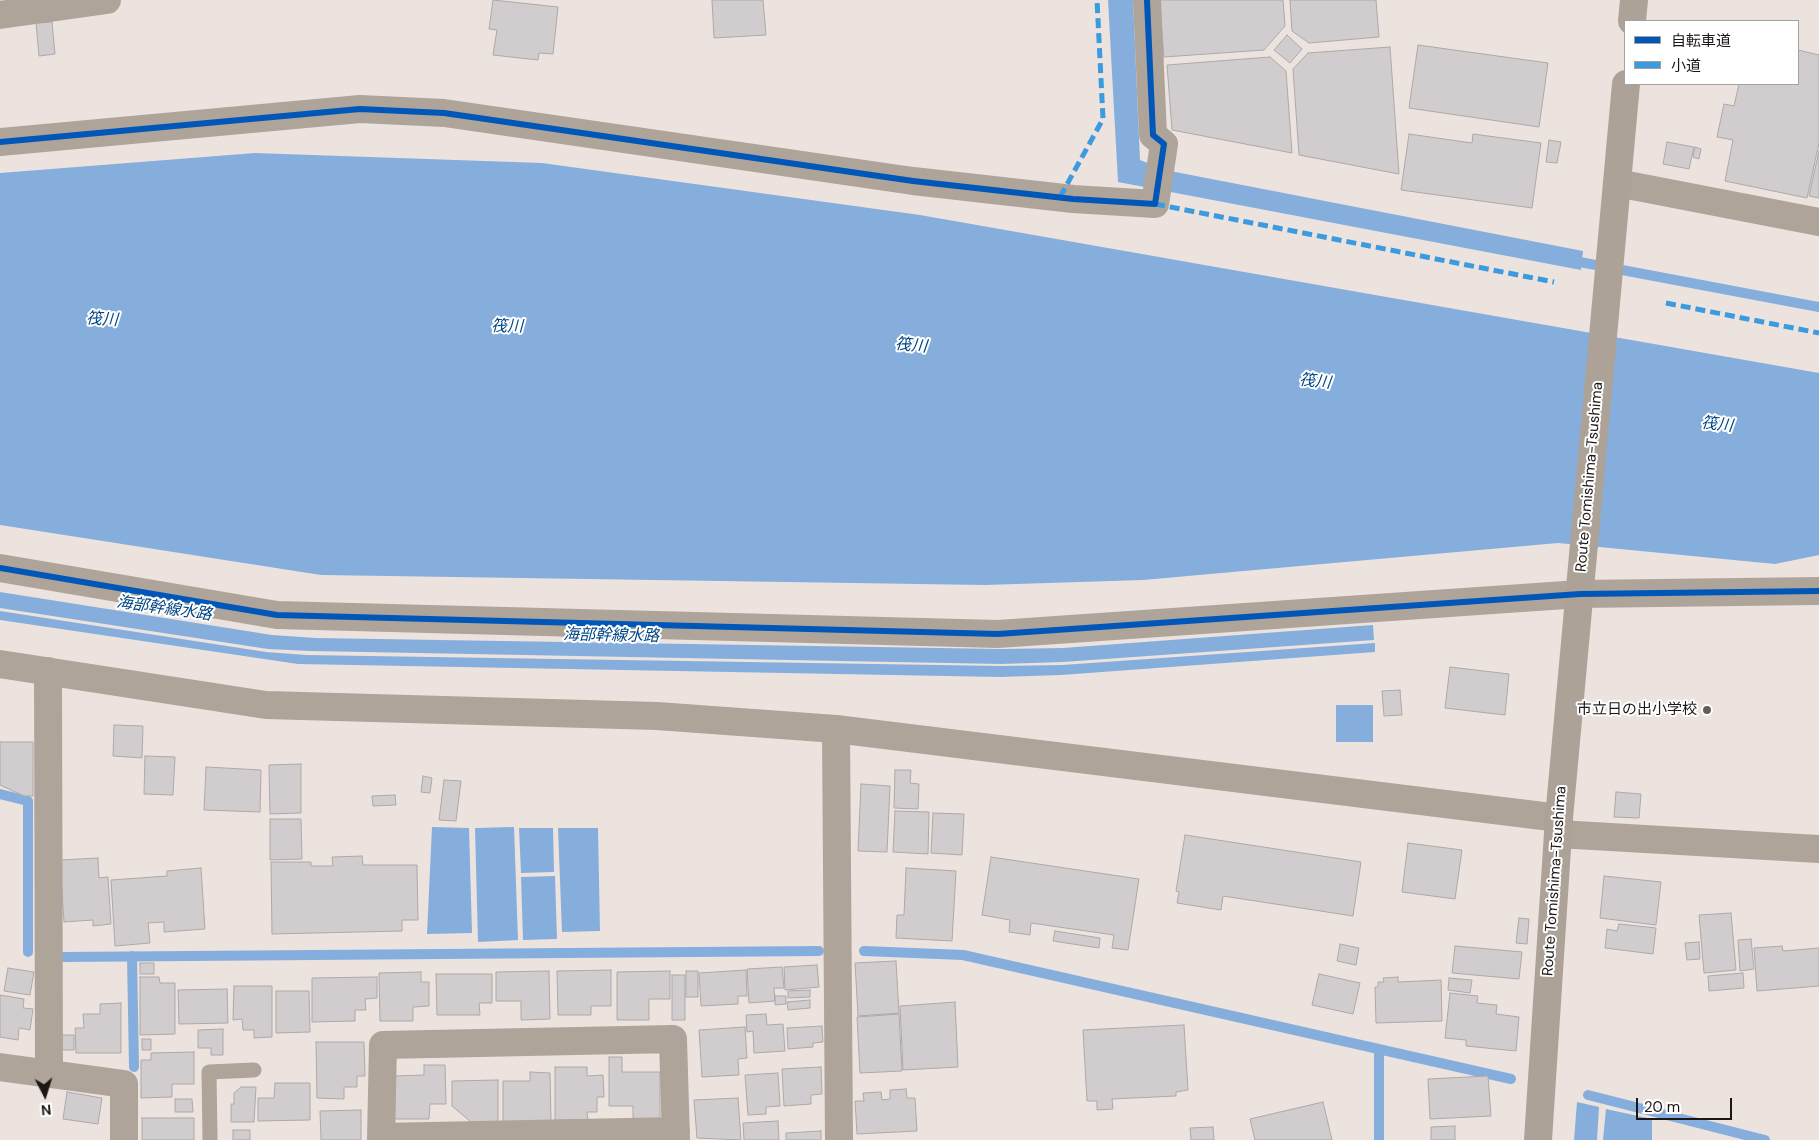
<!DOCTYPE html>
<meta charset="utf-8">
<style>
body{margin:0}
#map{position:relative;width:1819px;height:1140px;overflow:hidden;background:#ece3df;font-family:"DM Sans","Noto Sans JP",sans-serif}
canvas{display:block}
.legend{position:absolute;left:1624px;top:20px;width:175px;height:65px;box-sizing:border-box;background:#fff;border:1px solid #a4a2a1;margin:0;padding:6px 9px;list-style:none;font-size:15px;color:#1c1715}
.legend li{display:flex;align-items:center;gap:10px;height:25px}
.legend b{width:25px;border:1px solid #a4a2a1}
.north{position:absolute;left:20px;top:1070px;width:50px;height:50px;-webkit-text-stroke:4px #fff;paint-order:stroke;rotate:175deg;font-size:14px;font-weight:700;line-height:20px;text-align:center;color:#1c1715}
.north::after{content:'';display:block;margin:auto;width:18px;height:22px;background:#1c1715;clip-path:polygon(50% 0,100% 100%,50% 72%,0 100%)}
.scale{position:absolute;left:1636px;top:1098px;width:96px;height:22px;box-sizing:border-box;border:2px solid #1c1715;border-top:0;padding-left:6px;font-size:15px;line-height:18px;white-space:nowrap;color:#1c1715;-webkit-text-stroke:4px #fff;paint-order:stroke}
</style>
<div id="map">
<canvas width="1819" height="1140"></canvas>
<ul class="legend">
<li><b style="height:6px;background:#0057b8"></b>自転車道</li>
<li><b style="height:6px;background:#3c9adf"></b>小道</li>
</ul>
<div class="north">N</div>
<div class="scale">20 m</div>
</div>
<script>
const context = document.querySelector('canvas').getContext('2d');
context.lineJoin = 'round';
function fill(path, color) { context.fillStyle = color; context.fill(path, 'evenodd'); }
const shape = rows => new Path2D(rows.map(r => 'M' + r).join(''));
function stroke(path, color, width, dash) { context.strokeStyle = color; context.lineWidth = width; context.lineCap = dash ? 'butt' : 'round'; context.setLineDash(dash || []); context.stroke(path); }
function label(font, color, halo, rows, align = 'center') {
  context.font = font + ' "DM Sans","Noto Sans JP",sans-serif'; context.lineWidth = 4; context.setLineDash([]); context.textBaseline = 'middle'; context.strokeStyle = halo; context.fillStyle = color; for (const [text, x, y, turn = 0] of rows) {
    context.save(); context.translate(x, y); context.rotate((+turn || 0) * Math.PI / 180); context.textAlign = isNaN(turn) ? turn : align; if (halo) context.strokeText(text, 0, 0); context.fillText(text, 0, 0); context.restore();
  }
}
const water = shape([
 [1108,0,1133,0,1140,160,1165,170,1583,251,1581,270,1118,182],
 [255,153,542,163,920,215,1819,373,1819,555,1775,564,1558,543,1143,580,985,585,321,575,0,525,0,173],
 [0,592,272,635,316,638,1001,649,1063,648,1373,625,1374,640,1063,662,1001,664,311,651,268,649,0,608],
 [0,611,266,652,306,655,1001,666,1062,665,1375,643,1375,652,1061,675,1000,677,298,664,0,620],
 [1336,705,1373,705,1373,742,1336,742],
 [432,827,469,828,472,933,427,934],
 [514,827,518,940,478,942,475,828],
 [519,828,553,828,554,872,521,873],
 [558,828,598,828,600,931,562,932],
 [555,876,557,939,523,940,521,877],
 [1577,1102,1599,1107,1597,1140,1574,1140],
 [1606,1109,1652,1119,1652,1140,1603,1140]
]);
const stream = shape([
 [1569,260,1819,307],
 [0,794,28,801,28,952],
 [864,951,963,955,1511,1079],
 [132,956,134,1067],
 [63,957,819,951],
 [1379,1049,1379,1140],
 [1588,1095,1765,1140]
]);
const building = shape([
 [493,0,558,7,553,54,539,53,538,60,493,55,497,30,489,29,493,0],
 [712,0,763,0,766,35,714,38,712,0],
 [1159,0,1283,0,1285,26,1264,50,1164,57,1159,0],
 [1290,0,1376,0,1379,37,1309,43,1292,31,1290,0],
 [52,22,55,54,39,56,36,23,52,22],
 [1287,35,1302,49,1290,63,1274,50,1287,35],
 [1418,45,1548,63,1539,127,1409,108,1418,45],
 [1390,47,1399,174,1299,155,1293,69,1308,53,1390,47],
 [1798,50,1819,55,1819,143,1807,198,1725,181,1733,140,1717,137,1724,104,1734,106,1739,84,1798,84,1798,50],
 [1270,57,1286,71,1292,153,1172,130,1167,65,1270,57],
 [1409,134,1472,143,1473,134,1541,143,1532,208,1401,190,1409,134],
 [1549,140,1561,142,1557,163,1546,162,1549,140],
 [1667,142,1694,147,1689,169,1663,164,1667,142],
 [1695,147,1701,149,1699,159,1693,157,1695,147],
 [1819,151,1819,198,1809,196,1819,151],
 [1450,667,1509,674,1505,715,1445,708,1450,667],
 [1400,690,1402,715,1384,716,1382,691,1400,690],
 [114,725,143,726,142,758,113,756,114,725],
 [0,742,33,742,33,796,24,796,0,785,0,742],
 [145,756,175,757,173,795,144,794,145,756],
 [301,764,301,813,270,814,269,765,301,764],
 [206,767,261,770,260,812,204,810,206,767],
 [895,770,911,770,910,783,919,784,918,809,894,808,895,770],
 [423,776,432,778,430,793,421,792,423,776],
 [444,780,461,781,456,821,439,820,444,780],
 [861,784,890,786,887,852,858,851,861,784],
 [1616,792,1641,794,1639,818,1614,817,1616,792],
 [395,795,396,805,373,806,372,796,395,795],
 [895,811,929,812,928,854,893,852,895,811],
 [933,813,964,814,962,855,931,853,933,813],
 [270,819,301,819,302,859,270,860,270,819],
 [1185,835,1361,862,1353,916,1223,896,1221,910,1177,903,1179,892,1176,891,1185,835],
 [1408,843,1462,850,1455,899,1402,892,1408,843],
 [362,856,363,865,417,865,418,920,402,920,402,931,272,934,271,862,311,862,311,866,333,866,332,857,362,856],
 [991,857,1139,879,1128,950,1112,948,1114,935,1031,923,1030,935,1009,932,1010,920,982,915,991,857],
 [98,858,99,878,108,877,111,924,93,926,93,920,64,922,60,860,98,858],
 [201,868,205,929,164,932,164,922,148,923,150,943,115,946,111,880,167,876,167,871,201,868],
 [906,868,956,871,952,941,896,938,897,915,904,915,906,868],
 [1604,876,1661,882,1656,925,1600,918,1604,876],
 [1731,913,1736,970,1704,973,1699,915,1731,913],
 [1519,918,1529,919,1527,944,1516,943,1519,918],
 [1619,924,1656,928,1653,954,1605,948,1607,929,1617,931,1619,924],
 [1055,931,1100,938,1099,948,1053,941,1055,931],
 [1751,939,1754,969,1740,971,1738,940,1751,939],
 [1699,942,1700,959,1687,960,1685,943,1699,942],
 [1340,944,1359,948,1356,965,1337,961,1340,944],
 [1455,946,1522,952,1519,979,1452,973,1455,946],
 [1782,946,1783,951,1819,948,1819,986,1757,991,1754,948,1782,946],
 [896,961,899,1013,858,1016,855,963,896,961],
 [140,963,154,963,154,974,140,974,140,963],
 [817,965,819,987,785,990,784,967,817,965],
 [782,967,784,988,774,988,775,1001,749,1003,747,969,782,967],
 [8,968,34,972,30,995,4,991,8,968],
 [611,970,611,1006,591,1006,591,1015,558,1015,557,971,611,970],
 [746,970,747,996,738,996,738,1004,701,1006,699,973,746,970],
 [549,971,550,1019,521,1020,521,1001,496,1001,496,972,549,971],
 [670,971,670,999,649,999,649,1020,617,1020,617,972,670,971],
 [686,971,698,971,698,997,686,997,686,971],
 [421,972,421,982,429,982,429,1006,413,1007,413,1021,380,1021,379,973,421,972],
 [1743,973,1744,988,1709,991,1708,976,1743,973],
 [436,974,492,974,492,1003,479,1003,480,1015,437,1015,436,974],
 [1319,974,1360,983,1353,1014,1312,1005,1319,974],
 [672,975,685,975,685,1020,672,1020,672,975],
 [140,977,159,977,160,983,175,983,175,1034,140,1035,140,977],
 [377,977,377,998,365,999,366,1010,355,1010,355,1021,312,1022,312,978,377,977],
 [1398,977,1398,982,1441,980,1442,1021,1376,1023,1375,987,1378,987,1378,982,1384,982,1383,978,1398,977],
 [1449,978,1472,980,1470,993,1448,990,1449,978],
 [234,986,272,986,272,1037,254,1038,254,1030,243,1030,242,1019,233,1020,234,986],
 [227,989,228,1023,179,1024,178,990,227,989],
 [810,990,810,997,788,998,788,991,810,990],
 [276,991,309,991,310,1032,276,1033,276,991],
 [1450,993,1478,996,1477,1003,1497,1005,1496,1014,1519,1017,1516,1051,1466,1046,1466,1040,1445,1038,1450,993],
 [0,995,24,999,23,1008,33,1009,30,1030,19,1028,18,1040,0,1037,0,995],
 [775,996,786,996,786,1004,775,1005,775,996],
 [810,1000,810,1008,788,1010,787,1002,810,1000],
 [955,1002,958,1067,903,1070,900,1006,955,1002],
 [121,1003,121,1053,76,1053,75,1028,84,1028,83,1014,100,1014,100,1004,121,1003],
 [766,1014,767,1025,783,1024,785,1051,754,1053,753,1031,747,1032,746,1015,766,1014],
 [899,1014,902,1071,860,1073,857,1017,899,1014],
 [1184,1025,1188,1090,1176,1092,1176,1096,1112,1099,1113,1109,1097,1110,1097,1101,1087,1101,1083,1030,1184,1025],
 [822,1026,823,1042,813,1043,813,1047,788,1049,787,1028,822,1026],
 [745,1027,747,1058,738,1059,739,1075,702,1077,699,1030,745,1027],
 [223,1029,223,1055,211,1055,211,1048,198,1048,198,1030,223,1029],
 [61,1035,74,1035,74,1050,61,1050,61,1035],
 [142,1039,151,1039,151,1050,142,1050,142,1039],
 [316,1042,364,1042,365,1076,357,1076,357,1087,344,1087,344,1099,317,1098,316,1042],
 [194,1052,194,1084,172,1084,172,1097,141,1098,141,1060,151,1060,151,1053,194,1052],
 [609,1057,622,1057,622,1072,660,1072,660,1121,633,1121,633,1106,609,1106,609,1057],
 [424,1065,445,1065,446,1104,430,1104,429,1119,394,1119,394,1076,424,1075,424,1065],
 [555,1067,587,1067,587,1076,603,1075,604,1097,597,1097,597,1112,587,1112,588,1120,555,1120,555,1067],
 [821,1067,822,1094,811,1095,811,1104,784,1106,782,1069,821,1067],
 [530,1072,550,1073,551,1121,503,1122,503,1081,530,1081,530,1072],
 [778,1073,780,1106,766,1107,766,1114,748,1115,745,1075,778,1073],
 [1488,1076,1491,1116,1430,1119,1428,1079,1488,1076],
 [498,1080,498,1122,471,1122,452,1106,452,1081,498,1080],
 [275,1083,310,1083,310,1120,258,1121,258,1098,274,1098,275,1083],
 [241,1087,256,1087,254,1122,231,1122,231,1104,234,1104,234,1093,241,1087],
 [906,1089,907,1098,915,1098,917,1131,857,1134,855,1101,864,1101,863,1093,881,1092,882,1100,890,1099,890,1090,906,1089],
 [67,1092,102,1098,98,1124,63,1119,67,1092],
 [738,1098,741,1140,697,1138,694,1100,738,1098],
 [175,1099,192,1099,193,1112,175,1112,175,1099],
 [1323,1102,1332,1140,1255,1140,1250,1119,1323,1102],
 [361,1110,361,1140,321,1140,320,1111,361,1110],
 [142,1118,194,1118,194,1140,142,1140,142,1118],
 [778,1121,779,1140,744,1140,743,1123,778,1121],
 [1455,1126,1455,1140,1431,1140,1431,1127,1455,1126],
 [1213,1127,1214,1140,1191,1140,1190,1128,1213,1127],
 [233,1130,250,1130,250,1140,233,1140,233,1130],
 [821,1131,821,1140,786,1140,786,1133,821,1131]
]);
const service = shape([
 [210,1140,209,1072,254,1070]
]);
const minor = shape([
 [0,15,107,0],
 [0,142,360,109,444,113,913,181,1073,199,1155,204,1164,144,1153,135,1147,0],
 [1617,183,1819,222],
 [0,568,277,615,998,634,1580,594,1819,591],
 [48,671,49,1074],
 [836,729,839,1140],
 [1558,834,1819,849],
 [0,1067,124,1084,124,1140],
 [381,1137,676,1131],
 [381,1140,383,1045,673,1039,676,1140]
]);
const tertiary = shape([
 [0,664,266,705,657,716,836,729,1559,818]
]);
const secondary = shape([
 [1632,21,1634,0],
 [1538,1140,1559,818,1626,84]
]);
const quiet = shape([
 [1060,197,1103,119,1097,0],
 [1155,204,1554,282],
 [1666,303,1819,333]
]);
const cycleway = shape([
 [0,142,360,109,444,113,913,181,1073,199,1155,204,1164,144,1153,135,1147,0],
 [0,568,277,615,998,634,1580,594,1819,591]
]);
const markers = [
 [1707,710,5,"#655e5c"]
];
const streetNames = [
 ["Route Tomishima-Tsushima",1590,477,-85],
 ["Route Tomishima-Tsushima",1555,881,-86]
];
const poiNames = [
 ["市立日の出小学校",1697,710]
];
const waterNames = [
 ["筏川",102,320,3],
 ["筏川",507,327,1],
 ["筏川",911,346,5],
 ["筏川",1315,382,6],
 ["筏川",1717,425,6],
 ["海部幹線水路",164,609,8],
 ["海部幹線水路",611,636,1]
];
fill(water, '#86aedd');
stroke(stream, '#86aedd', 10);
fill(building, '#d1cdce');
stroke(building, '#ada8a9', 1);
stroke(service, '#aea49a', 15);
stroke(minor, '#aea49a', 28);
stroke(tertiary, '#aea49a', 28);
stroke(secondary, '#ada298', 28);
stroke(quiet, '#3c9adf', 5, [10, 5]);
stroke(cycleway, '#0057b8', 6);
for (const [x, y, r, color] of markers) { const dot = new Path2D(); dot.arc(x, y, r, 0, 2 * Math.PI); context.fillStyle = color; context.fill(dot); stroke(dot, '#fff', 2); }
label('15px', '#1c1715', '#fff', streetNames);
label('15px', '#1c1715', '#fff', poiNames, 'right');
label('italic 16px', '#004684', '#fff', waterNames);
</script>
